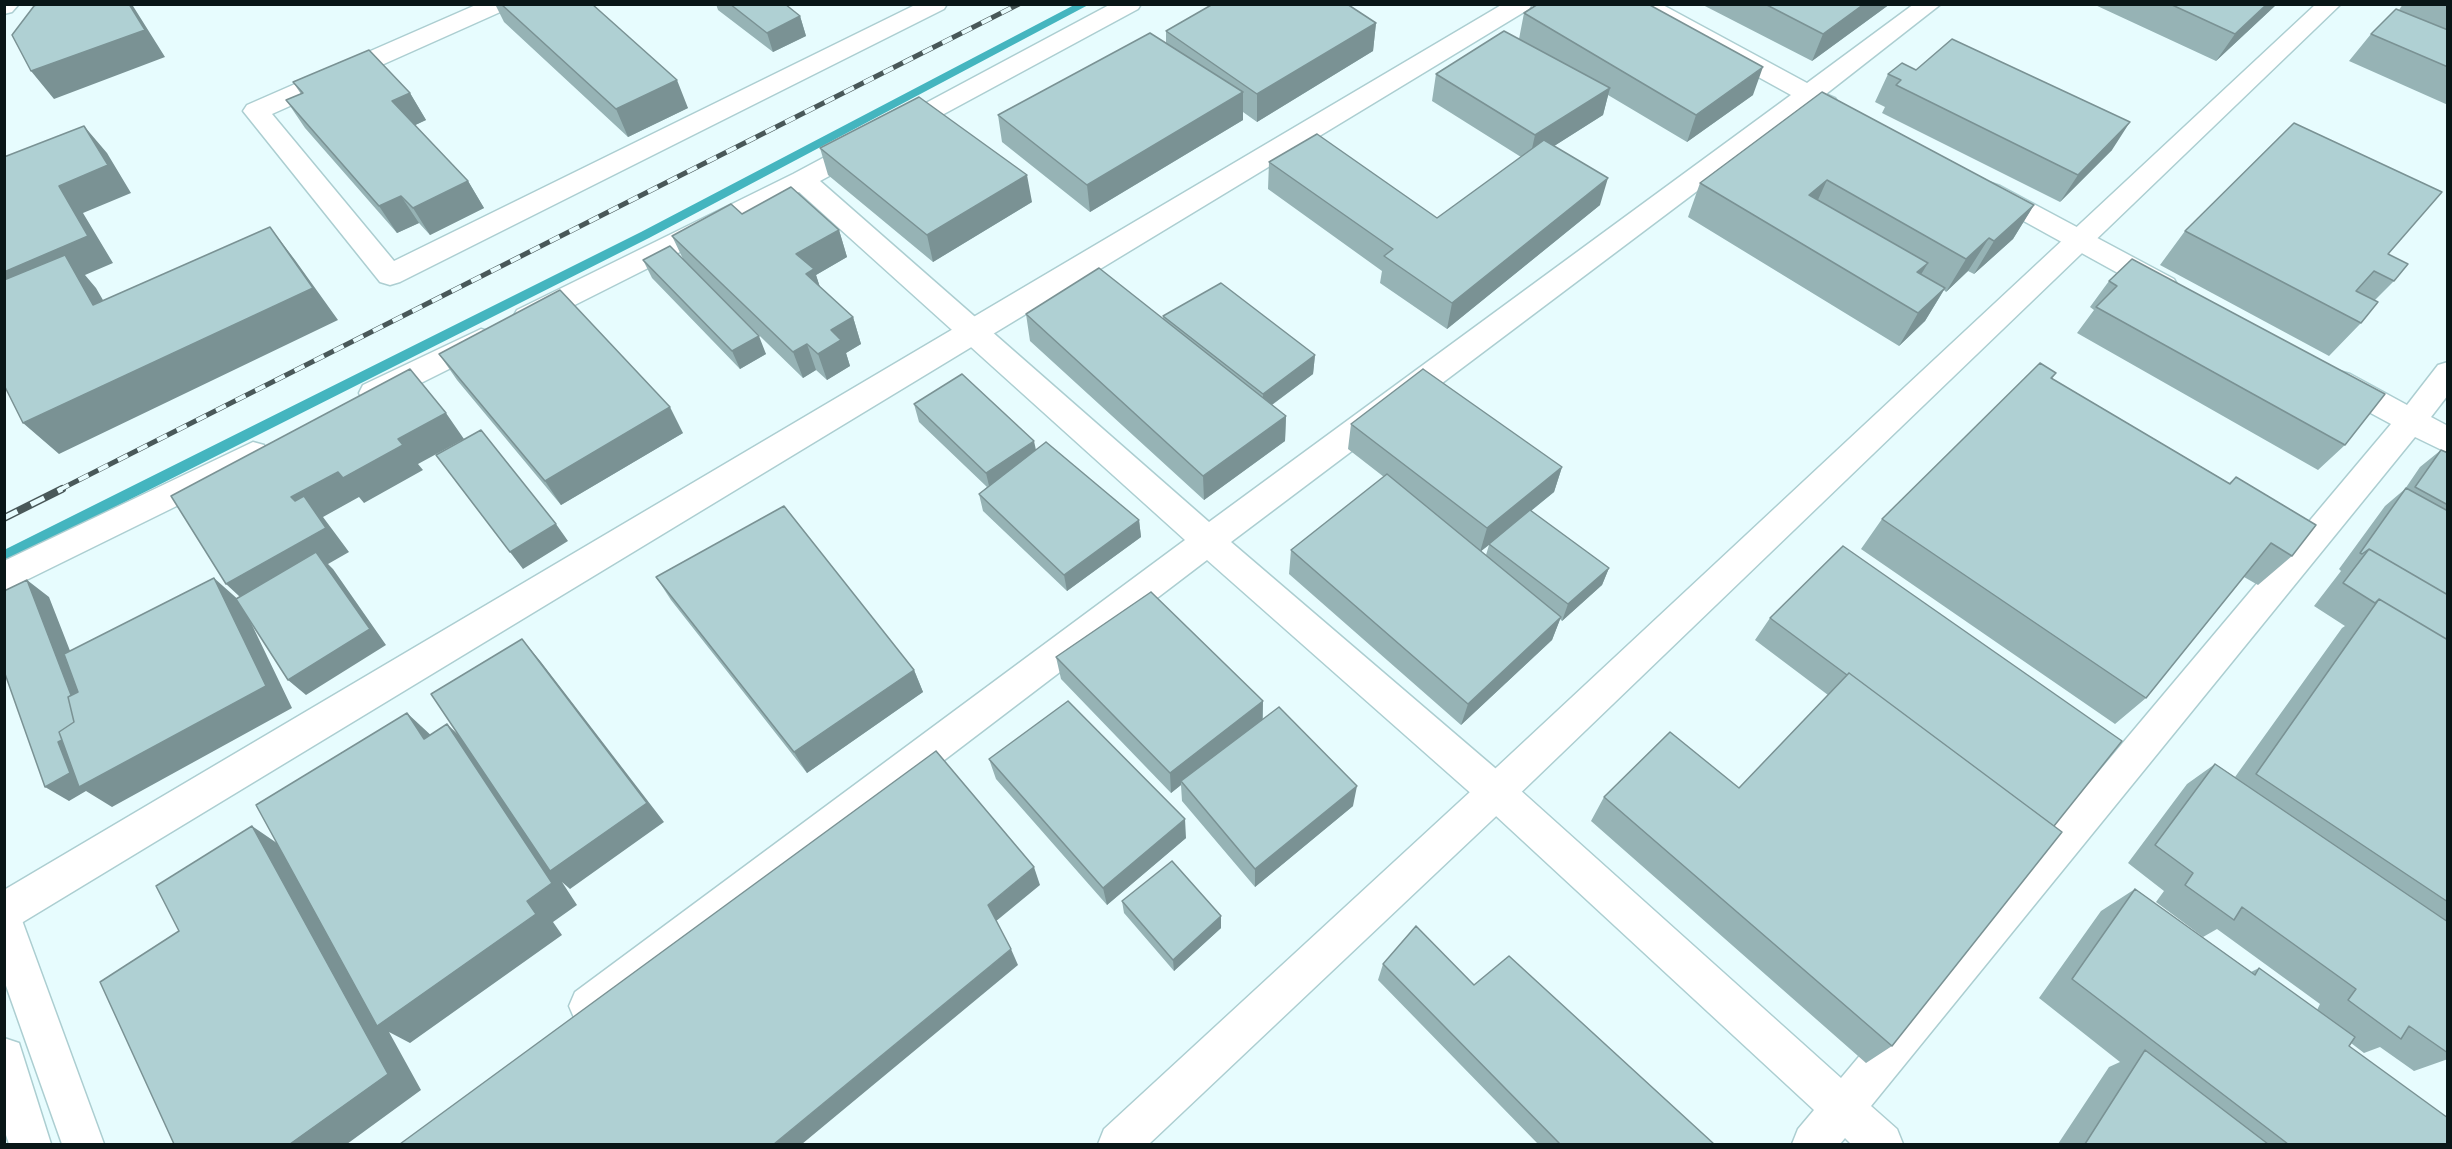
<!DOCTYPE html>
<style>
body{margin:0}
#map{position:relative;width:2452px;height:1149px;overflow:hidden;background:#e7fcfe;font-family:"Source Serif 4",serif}
canvas{display:block}
.frame{position:absolute;inset:0;border:6px solid #091617;pointer-events:none}
</style>
<div id="map">
<canvas width="2452" height="1149"></canvas>
<div class="frame"></div>
</div>
<script>
const context = document.querySelector('canvas').getContext('2d');
context.lineJoin = 'round';
const shape = rows => new Path2D(rows.map(r => 'M' + r).join(''));
function fill(path, color) { context.fillStyle = color; context.fill(path, 'evenodd'); }
function stroke(path, color, width, dash) { context.strokeStyle = color; context.lineWidth = width; context.lineCap = dash ? 'butt' : 'round'; context.setLineDash(dash || []); context.stroke(path); }
const stream = shape([
 [1076,4,1090,4,649,238,4,563,4,550,641,232,1076,4]
]);
const minor = shape([
 [478,4,510,4,507,9,272,114,394,261,917,4,947,4,944,9,400,282,390,285,380,282,243,111,247,105,478,4],
 [1111,4,1141,4,1138,9,820,181,1209,522,1791,95,1635,9,1632,4,1661,4,1807,83,1914,4,1941,4,1826,94,1835,98,1839,104,1835,110,1826,112,1810,106,1231,542,1509,780,1841,1078,2391,424,2328,390,2324,382,2328,374,2339,371,2350,374,2407,405,2438,365,2448,362,2448,395,2431,417,2448,426,2448,453,2415,437,1871,1106,1897,1129,1903,1144,1851,1144,1845,1138,1840,1144,1792,1144,1798,1129,1814,1110,1483,804,1207,560,603,1020,589,1026,575,1020,569,1006,575,992,1185,540,799,192,537,324,527,327,517,324,513,317,517,310,793,174,1111,4],
 [1991,183,2000,186,2174,279,2178,286,2174,293,2164,296,2154,293,1982,198,1978,192,1982,186,1991,183],
 [481,329,491,332,496,340,491,348,385,401,374,404,363,401,359,393,363,385,481,329],
 [253,442,264,445,268,454,264,463,4,591,4,561,253,442],
 [4,904,18,910,23,923,104,1144,62,1144,4,980,4,904]
]);
const tertiary = shape([
 [4,4,19,4,12,12,4,14,4,4],
 [1503,4,1532,4,1529,9,18,925,4,931,4,890,1503,4],
 [2316,4,2341,4,1509,804,1149,1144,1098,1144,1104,1129,1483,780,2316,4],
 [4,1038,19,1043,51,1144,9,1144,4,1129,4,1038]
]);
const railFar1 = shape([
 [59,490,1019,4]
]);
const rail = shape([
 [4,518,62,489]
]);
const wall = shape([
 [495,4,592,4,688,108,628,137,504,22],
 [716,4,785,4,800,16,806,36,773,52,718,10],
 [1701,4,1890,4,1812,61],
 [2093,4,2277,4,2216,61],
 [2403,4,2448,4,2448,105,2349,61,2371,34,2399,10],
 [1524,13,1753,95,1687,142,1608,95,1603,115,1554,146,1600,205,1447,329,1380,283,1382,271,1268,189,1269,162,1437,218,1521,157,1432,101,1436,74,1519,39],
 [1376,23,1373,51,1257,122,1243,112,1243,120,1090,212,1002,142,998,115,1166,43,1166,31],
 [1916,70,2112,150,2060,202,1882,113,1885,107,1875,102,1888,74],
 [293,82,410,93,426,120,415,125,468,181,484,208,430,235,419,223,397,233,305,128,286,100,301,94],
 [1822,92,2034,205,2013,239,1974,274,1968,271,1946,292,1944,290,1925,321,1899,346,1688,217,1700,183],
 [820,148,1032,202,933,262,828,175],
 [839,230,847,257,816,275,820,288,853,317,861,344,846,353,850,366,827,380,816,370,803,378,729,306,766,354,740,369,652,278,643,260,683,259,672,236],
 [2185,231,2388,254,2394,281,2374,301,2361,323,2329,356,2160,265],
 [2132,259,2345,445,2318,470,2077,333,2094,310,2090,307,2109,281],
 [1026,314,1163,319,1163,316,1315,355,1313,374,1272,405,1286,416,1285,441,1204,500,1030,341],
 [439,354,683,433,561,505,457,380],
 [2056,373,2052,379,2229,483,2236,477,2292,556,2258,585,2244,577,2146,698,2115,724,1861,549,1882,519],
 [914,404,1036,450,1139,520,1141,537,1067,591,983,511,979,494,987,487,919,422],
 [1351,424,1562,467,1554,492,1531,511,1609,568,1602,585,1562,621,1560,619,1552,640,1461,725,1289,574,1291,550,1384,477,1348,449],
 [1489,545,1486,555,1481,551],
 [2441,450,2448,453,2448,1059,2414,1071,2380,1047,2364,1053,2351,1043,2349,1046,2448,1144,2058,1144,2109,1067,2120,1062,2039,998,2101,911,2135,889,2251,972,2259,968,2317,1010,2320,1004,2217,929,2203,937,2156,902,2164,891,2128,863,2187,784,2215,764,2235,777,2342,628,2345,626,2314,606,2341,571,2339,569,2385,506,2405,489,2420,467],
 [656,577,914,670,923,692,807,773,671,600],
 [1770,618,2054,826,1892,1046,1866,1063,1591,821,1604,797,1739,788,1828,695,1755,640],
 [1056,657,1263,701,1263,719,1353,806,1255,887,1182,801,1181,785,1171,793,1061,679],
 [989,759,1186,838,1107,905,996,779],
 [1122,901,1221,916,1221,928,1174,971,1124,913],
 [1383,964,1474,985,1714,1144,1538,1144,1378,980]
]);
const shadedWall = shape([
 [129,4,132,4,133,6,165,57,54,99,31,71],
 [1864,4,1890,4,1812,61,1823,34],
 [2267,4,2277,4,2216,61,2235,34],
 [800,16,806,36,773,52,767,33],
 [1376,23,1373,51,1257,122,1257,94],
 [1763,67,1753,95,1687,142,1696,115],
 [677,80,688,108,628,137,616,109],
 [1610,88,1603,115,1529,162,1535,135],
 [1243,92,1243,120,1090,212,1087,185],
 [410,93,426,120,409,128,392,101],
 [2130,122,2112,150,2060,202,2078,175],
 [84,126,107,153,131,193,83,213,113,263,85,275,96,288,125,338,4,289,4,272,59,186],
 [1027,175,1032,202,933,262,927,235],
 [1608,178,1600,205,1447,329,1452,303],
 [1827,180,1812,213,1809,195],
 [468,181,484,208,430,235,413,208],
 [401,196,419,223,397,233,379,206],
 [2034,205,2013,239,1974,274,1994,241],
 [270,227,295,260,338,320,59,454,23,423],
 [839,230,847,257,816,275,823,296,815,301,796,254],
 [1989,238,1968,271,1946,292,1966,259],
 [1928,263,1908,296,1917,272],
 [1945,288,1925,321,1899,346,1918,313],
 [853,317,861,344,846,353,850,366,827,380,818,354,831,330],
 [759,336,766,354,740,369,732,351],
 [807,344,816,370,803,378,793,352],
 [1315,355,1313,374,1262,412,1263,394],
 [670,407,683,433,561,505,545,481],
 [446,413,464,439,418,464,423,470,364,503,359,497,323,517,349,552,328,564,333,569,386,645,306,695,288,680,252,608,226,584,291,497],
 [1286,416,1285,441,1204,500,1203,476],
 [1034,441,1038,459,990,490,986,473],
 [1562,467,1554,492,1480,552,1487,528],
 [1139,520,1141,537,1067,591,1064,575],
 [556,524,568,541,523,569,510,552],
 [1609,568,1602,585,1562,621,1568,604],
 [214,578,241,602,292,708,112,807,86,791,69,801,45,787,58,742,27,580,49,597,106,743],
 [1561,617,1552,640,1461,725,1468,704],
 [522,639,541,662,664,822,570,889,562,882,577,905,553,922,562,935,410,1043,389,1032,421,1090,347,1144,290,1144,252,826,287,850,527,901,447,724,474,750],
 [914,670,923,692,807,773,794,752],
 [1263,701,1262,723,1181,781,1181,785,1171,793,1170,773],
 [407,713,435,739,424,739],
 [1357,786,1353,806,1255,887,1255,869],
 [1185,819,1186,838,1107,905,1103,888],
 [1034,867,1040,885,995,922,988,905],
 [1221,916,1221,928,1174,971,1173,960],
 [1011,949,1018,965,802,1144,774,1144]
]);
const building = shape([
 [38,4,129,4,145,30,31,71,12,35,34,6,38,4],
 [501,4,592,4,677,80,616,109,501,4],
 [730,4,785,4,800,16,767,33,730,4],
 [1213,4,1347,4,1376,23,1257,94,1166,31,1213,4],
 [1538,4,1648,4,1763,67,1696,115,1524,13,1538,4],
 [1765,4,1864,4,1823,34,1765,4],
 [2170,4,2267,4,2235,34,2170,4],
 [2396,9,2448,30,2448,67,2371,34,2396,9],
 [1504,31,1610,88,1535,135,1436,74,1504,31],
 [1150,33,1243,92,1087,185,998,115,1150,33],
 [1952,39,2130,122,2078,175,1896,85,1901,80,1888,74,1902,63,1916,70,1952,39],
 [369,50,410,93,392,101,468,181,413,208,401,196,379,206,286,100,303,93,293,82,369,50],
 [1822,92,2034,205,1994,241,1989,238,1966,259,1827,180,1809,195,1928,263,1917,272,1945,288,1918,313,1700,183,1822,92],
 [919,97,1027,175,927,235,820,148,919,97],
 [2294,123,2442,192,2388,254,2408,264,2394,281,2374,271,2356,291,2378,302,2361,323,2185,231,2294,123],
 [84,126,108,165,59,186,88,236,4,272,4,157,84,126],
 [1317,134,1437,218,1544,140,1608,178,1452,303,1384,256,1393,249,1269,162,1317,134],
 [791,187,839,230,796,254,814,269,806,274,853,317,831,330,841,340,818,354,807,344,793,352,672,236,731,204,742,214,791,187],
 [270,227,313,288,23,423,4,385,4,280,65,255,93,305,270,227],
 [670,246,759,336,732,351,643,260,670,246],
 [2132,259,2385,394,2345,445,2096,307,2117,286,2109,281,2132,259],
 [1099,268,1286,416,1203,476,1026,314,1099,268],
 [1221,283,1315,355,1263,394,1163,316,1221,283],
 [560,290,670,407,545,481,439,354,560,290],
 [2040,363,2056,373,2051,378,2230,484,2236,477,2316,525,2292,556,2271,543,2146,698,1882,519,2040,363],
 [410,369,446,413,398,439,403,445,343,478,338,472,291,497,295,501,304,496,326,528,226,584,171,496,410,369],
 [1423,369,1562,467,1487,528,1351,424,1423,369],
 [962,374,1034,441,986,473,914,404,962,374],
 [481,430,556,524,510,552,436,455,481,430],
 [1046,442,1139,520,1064,575,979,494,1046,442],
 [2441,450,2448,453,2448,505,2415,487,2441,450],
 [1387,474,1561,617,1468,704,1291,550,1387,474],
 [2406,488,2448,511,2448,595,2369,549,2362,554,2360,553,2406,488],
 [784,506,914,670,794,752,656,577,784,506],
 [1530,510,1609,568,1568,604,1489,544,1530,510],
 [1843,546,2122,741,2054,826,1849,673,1847,675,1770,618,1843,546],
 [2369,549,2448,595,2448,640,2379,599,2375,603,2343,583,2369,549],
 [316,552,370,629,288,680,236,599,316,552],
 [214,578,266,686,79,787,59,732,74,722,68,697,78,692,64,654,214,578],
 [27,580,71,695,68,697,74,722,59,732,62,740,58,742,70,773,45,787,4,671,4,591,27,580],
 [1151,592,1263,701,1170,773,1056,657,1151,592],
 [2379,599,2448,640,2448,902,2256,774,2379,599],
 [522,639,647,803,550,871,431,694,522,639],
 [1849,673,2062,832,1892,1046,1604,797,1670,732,1739,788,1849,673],
 [1068,701,1185,819,1103,888,989,759,1068,701],
 [1279,707,1357,786,1255,869,1181,781,1279,707],
 [407,713,424,739,447,724,552,883,527,901,536,914,377,1026,256,805,407,713],
 [936,751,1034,867,988,905,1011,949,774,1144,400,1144,936,751],
 [2215,764,2448,922,2448,1053,2409,1026,2401,1039,2348,1000,2356,989,2242,907,2234,920,2185,885,2193,873,2155,845,2215,764],
 [252,826,388,1074,290,1144,174,1144,100,982,179,931,156,886,252,826],
 [1172,861,1221,916,1173,960,1122,901,1172,861],
 [2135,889,2255,975,2259,968,2355,1037,2349,1046,2448,1118,2448,1144,2288,1144,2072,979,2135,889],
 [1416,926,1474,985,1509,956,1714,1144,1560,1144,1383,964,1416,926],
 [2145,1050,2268,1144,2085,1144,2145,1050]
]);
fill(stream, '#44b5bf');
stroke(minor, '#acced1', 3);
stroke(tertiary, '#acced1', 3);
fill(minor, '#fff');
fill(tertiary, '#fff');
stroke(railFar1, '#495859', 5);
stroke(rail, '#495859', 8);
stroke(railFar1, '#e7fcfe', 4, [11]);
stroke(rail, '#e7fcfe', 5, [15]);
fill(wall, '#96b3b5');
fill(shadedWall, '#7a9294');
fill(building, '#afd0d3');
stroke(building, '#7a9294', 1.5);
</script>
